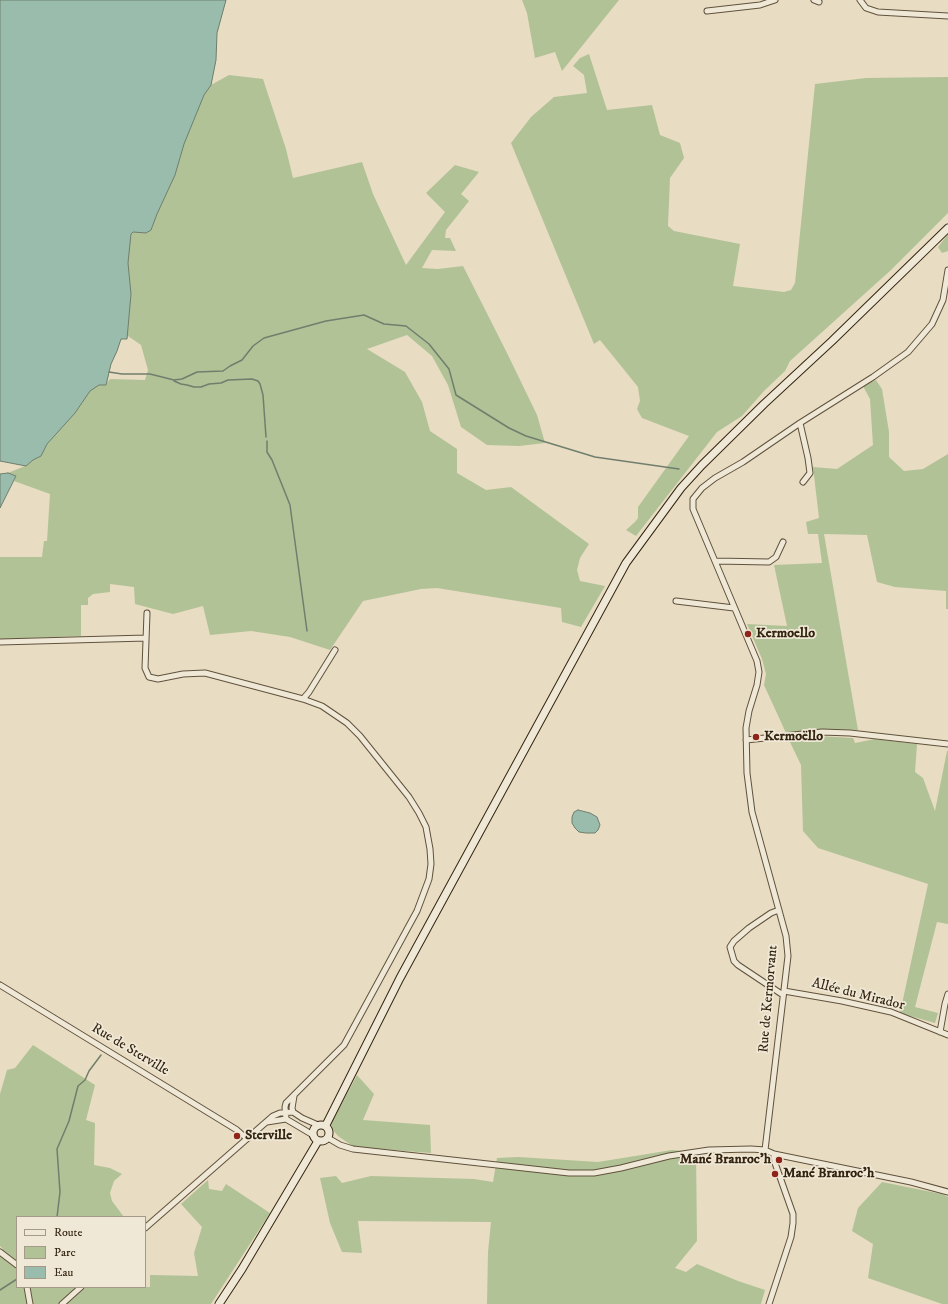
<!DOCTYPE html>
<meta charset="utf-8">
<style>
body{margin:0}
#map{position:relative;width:948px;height:1304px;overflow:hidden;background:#e8dcc2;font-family:"IM FELL DW Pica",serif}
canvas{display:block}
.legend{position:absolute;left:16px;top:1216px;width:130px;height:72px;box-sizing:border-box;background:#f0e8d7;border:1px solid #a49a87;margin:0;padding:5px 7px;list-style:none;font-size:12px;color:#33240f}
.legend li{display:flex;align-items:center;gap:8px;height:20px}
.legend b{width:20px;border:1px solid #a49a87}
</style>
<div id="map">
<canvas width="948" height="1304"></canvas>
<ul class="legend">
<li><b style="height:5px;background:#f0e8d7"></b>Route</li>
<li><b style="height:11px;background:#b1c297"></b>Parc</li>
<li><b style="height:11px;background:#99bcac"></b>Eau</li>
</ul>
</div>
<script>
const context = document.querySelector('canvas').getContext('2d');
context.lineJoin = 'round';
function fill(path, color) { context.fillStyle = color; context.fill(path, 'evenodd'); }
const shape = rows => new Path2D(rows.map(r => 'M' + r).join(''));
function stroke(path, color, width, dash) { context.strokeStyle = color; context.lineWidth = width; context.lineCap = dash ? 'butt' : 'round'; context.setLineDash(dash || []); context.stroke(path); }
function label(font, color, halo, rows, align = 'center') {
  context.font = font + ' "IM FELL DW Pica",serif'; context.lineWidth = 3.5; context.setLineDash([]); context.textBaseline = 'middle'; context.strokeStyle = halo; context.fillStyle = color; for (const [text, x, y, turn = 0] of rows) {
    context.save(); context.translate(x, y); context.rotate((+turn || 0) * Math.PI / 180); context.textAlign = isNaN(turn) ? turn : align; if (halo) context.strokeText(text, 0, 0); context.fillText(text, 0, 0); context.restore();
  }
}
const green = shape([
 [0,0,226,0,217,33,216,60,211,85,229,75,263,79,286,149,293,178,362,162,373,194,406,265,445,212,426,193,455,165,479,172,461,194,469,201,446,230,445,238,450,238,456,251,432,250,422,268,438,269,463,266,507,353,537,415,545,443,519,446,487,445,461,427,448,385,432,356,407,335,367,349,405,372,422,402,430,431,457,449,457,473,486,490,511,487,589,544,580,558,577,570,580,581,605,586,581,627,562,622,561,608,437,588,421,589,363,601,330,650,290,637,251,631,210,635,203,606,173,614,135,604,134,587,110,584,110,592,93,594,88,598,88,605,81,605,81,636,0,639,0,557,42,557,44,541,47,541,50,494,14,481,16,476,8,473,25,466,0,461],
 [128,336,141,345,148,370,145,380,110,379,107,383,111,364,117,351,121,339,127,339],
 [522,0,619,0,562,71,555,52,535,58,527,13],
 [589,54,607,110,652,105,660,135,680,143,684,158,670,178,668,226,674,231,740,244,733,286,784,292,791,290,795,283,815,84,866,78,948,77,948,213,891,270,790,361,785,371,764,391,742,416,717,432,636,536,626,530,635,522,638,518,638,507,689,436,642,418,637,409,640,401,638,387,600,340,594,344,511,143,531,117,554,97,587,93,584,75,573,66,580,58],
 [948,234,948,251,942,253,938,247],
 [876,380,882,389,889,432,889,457,904,471,923,469,948,454,948,609,946,609,946,591,895,587,877,582,867,535,824,534,858,730,825,729,786,733,764,685,766,674,762,659,747,624,787,626,774,565,822,563,818,534,808,534,806,522,819,518,813,467,837,469,873,445,870,399,863,386],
 [817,736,853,738,855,743,875,739,917,744,915,772,923,778,935,811,947,751,948,751,948,924,937,922,915,1007,938,1013,935,1023,900,1013,928,884,818,848,803,831,801,765,789,740],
 [33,1045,95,1085,86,1120,95,1123,94,1165,110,1168,122,1174,114,1181,110,1193,112,1201,124,1217,17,1217,17,1287,150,1287,150,1275,198,1276,194,1253,202,1227,181,1204,208,1180,209,1189,222,1191,226,1184,270,1213,211,1304,0,1304,0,1250,3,1249,0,1246,0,1094,7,1070,15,1068],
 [357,1075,374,1094,363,1120,430,1125,431,1153,354,1147,338,1136,332,1129,331,1124],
 [672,1150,696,1152,697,1241,675,1268,686,1272,697,1264,738,1281,765,1290,761,1304,487,1304,488,1252,491,1222,358,1221,362,1253,342,1252,330,1223,320,1178,336,1176,342,1183,371,1176,474,1179,493,1182,497,1158,518,1157,598,1162],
 [882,1182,942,1194,948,1197,948,1304,942,1304,868,1278,873,1244,852,1231,858,1208]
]);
const water = shape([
 [0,0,226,0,217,33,216,60,211,85,204,95,184,144,175,175,157,214,151,230,146,233,133,232,131,234,128,263,131,294,127,339,121,339,117,351,111,364,106,385,99,385,90,391,75,413,47,444,41,456,33,460,26,466,0,461,0,0],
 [8,473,16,476,0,508,0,474,8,473],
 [578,810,590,813,597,817,600,825,598,830,595,833,586,833,579,832,575,828,572,823,572,817,574,812,578,810]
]);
const stream = shape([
 [109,372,122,374,150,374,174,380,182,379,197,372,223,371,230,366,242,360,253,346,264,338,326,321,364,315,384,324,406,326,429,344,449,369,456,395,509,428,526,436,595,457,679,469],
 [174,381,181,384,187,385,194,387,201,387,209,384,221,383,228,380,252,379,258,381,260,384,263,395,266,437],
 [267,441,267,452,272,460,290,505,307,631],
 [57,1217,60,1192,57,1149,69,1121,78,1086,85,1080,89,1071,101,1055],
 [0,1290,17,1279]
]);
const street = shape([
 [814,0,819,2],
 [860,0,866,8,878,12,948,16],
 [707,11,760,5,775,0],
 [800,423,808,458,810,473,803,482],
 [716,561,769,562,776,557,783,542],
 [676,601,734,608],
 [147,613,145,668,149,677,158,679,183,674,205,673,303,699,322,706,347,723,360,736,409,797,419,813,426,827,430,849,431,864,429,879,417,911,344,1045,286,1103,285,1107,286,1119],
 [0,642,146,638],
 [303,699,309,692,335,650],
 [746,740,822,732,850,733,948,744],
 [779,910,771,913,749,928,734,941,730,947,734,961,738,965,783,995],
 [0,985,237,1130,246,1138],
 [784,991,842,1001,891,1012,948,1035],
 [940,1032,945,1004,948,994],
 [293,1112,292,1108,294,1096],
 [267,1122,286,1119,313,1135],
 [328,1138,340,1145,353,1149,569,1173,594,1173,621,1168,669,1156,709,1150,751,1149,765,1150,774,1154,911,1182,948,1192],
 [765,1150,788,956,786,936,752,812,747,773,746,728,749,711,757,685,759,672,757,661,693,509,693,499,702,488,715,478,743,462,800,423,873,377,908,352,932,324,943,300,948,270],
 [145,1228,273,1116,280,1113,293,1112,302,1118,318,1125],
 [0,1252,17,1265],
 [27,1287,30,1304],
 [62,1304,81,1287],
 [769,1304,791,1237,793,1223,793,1214,775,1163,774,1154]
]);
const secondary = shape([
 '313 1133a8 8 0 1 1 16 0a8 8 0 1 1-16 0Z',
 [326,1125,400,978,626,563,681,488,702,465,764,404,832,341,948,228],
 [219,1304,242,1269,318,1141]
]);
const markers = [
 [748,634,4,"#8f2418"],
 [756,737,4,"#8f2418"],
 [237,1136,4,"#8f2418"],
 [779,1160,4,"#8f2418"],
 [775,1174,4,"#8f2418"]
];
const poiNames = [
 ["Kermoello",756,634],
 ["Kermoëllo",764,737],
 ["Sterville",245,1136],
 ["Mané Branroc'h",771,1160,"right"],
 ["Mané Branroc’h",783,1174]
];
const streetNames = [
 ["Allée du Mirador",858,995,14],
 ["Rue de Kermorvant",769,999,-85],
 ["Rue de Sterville",130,1050,31]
];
fill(green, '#b1c297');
fill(water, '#99bcac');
stroke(water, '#707f6d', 1);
stroke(stream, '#707f6d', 1.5);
stroke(street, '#60523c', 7);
stroke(secondary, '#33240f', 9);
stroke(street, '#f0e8d7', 5);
stroke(secondary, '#f0e8d7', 7);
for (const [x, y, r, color] of markers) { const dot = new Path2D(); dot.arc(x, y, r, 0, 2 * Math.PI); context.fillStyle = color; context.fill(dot); stroke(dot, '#f0e8d7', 1.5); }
label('bold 14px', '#33240f', '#f0e8d7', poiNames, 'left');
label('14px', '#33240f', '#f0e8d7', streetNames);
</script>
